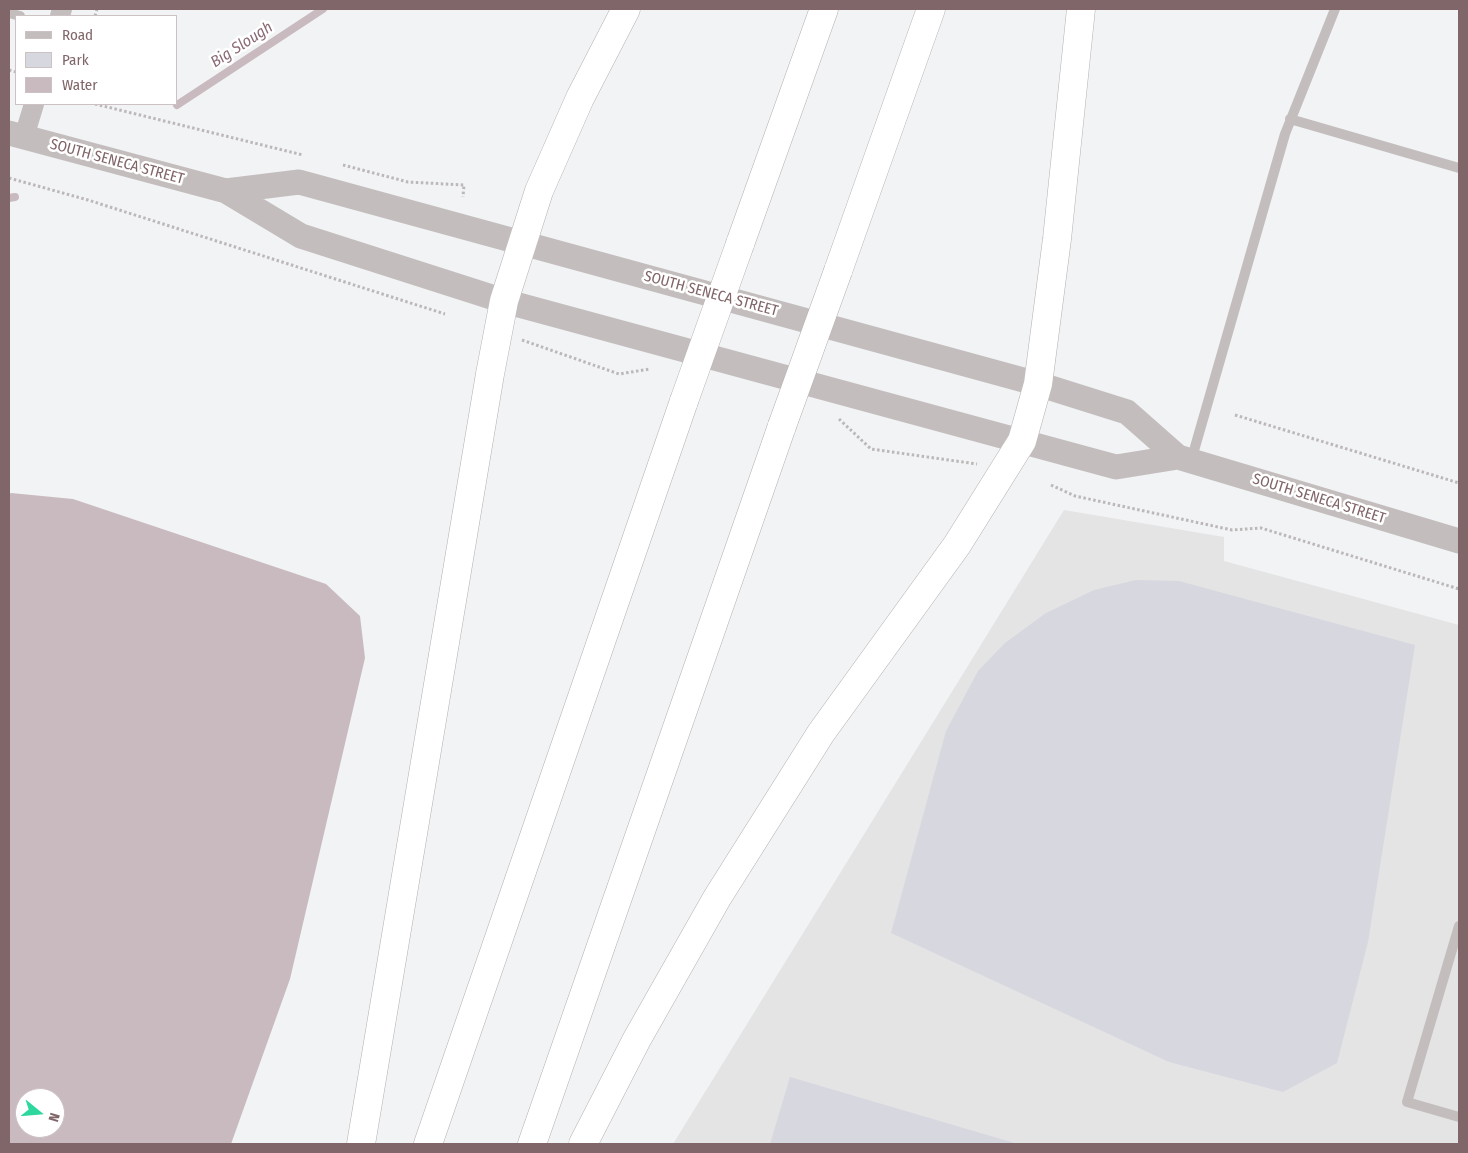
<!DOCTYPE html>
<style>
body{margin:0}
#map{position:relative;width:1468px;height:1153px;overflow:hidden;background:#f1f3f4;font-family:"Fira Sans Condensed",sans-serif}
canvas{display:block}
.frame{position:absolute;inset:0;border:10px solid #806569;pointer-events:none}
.legend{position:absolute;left:15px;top:15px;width:162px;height:90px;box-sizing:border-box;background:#fff;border:1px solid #ccc1c3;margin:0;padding:6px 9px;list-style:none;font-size:15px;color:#806569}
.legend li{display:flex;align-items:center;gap:10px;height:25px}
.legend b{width:25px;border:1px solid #ccc1c3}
.north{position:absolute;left:15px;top:1088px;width:50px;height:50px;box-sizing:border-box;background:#fff;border:1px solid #ccc1c3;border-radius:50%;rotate:107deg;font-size:14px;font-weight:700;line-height:20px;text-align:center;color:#806569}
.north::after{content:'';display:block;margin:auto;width:18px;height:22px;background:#2ed79d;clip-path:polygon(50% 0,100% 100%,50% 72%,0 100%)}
</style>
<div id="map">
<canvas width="1468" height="1153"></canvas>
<div class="frame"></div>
<ul class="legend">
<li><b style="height:6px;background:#c4bdbe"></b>Road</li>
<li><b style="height:14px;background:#d7d7e0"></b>Park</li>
<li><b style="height:14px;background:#c9babf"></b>Water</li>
</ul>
<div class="north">N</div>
</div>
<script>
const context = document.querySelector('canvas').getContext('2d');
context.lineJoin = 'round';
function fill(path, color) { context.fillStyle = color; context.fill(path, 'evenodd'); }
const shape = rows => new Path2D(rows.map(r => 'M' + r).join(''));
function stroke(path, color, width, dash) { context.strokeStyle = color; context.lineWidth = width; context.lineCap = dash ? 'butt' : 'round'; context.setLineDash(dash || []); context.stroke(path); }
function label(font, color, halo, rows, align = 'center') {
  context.font = font + ' "Fira Sans Condensed",sans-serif'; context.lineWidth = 5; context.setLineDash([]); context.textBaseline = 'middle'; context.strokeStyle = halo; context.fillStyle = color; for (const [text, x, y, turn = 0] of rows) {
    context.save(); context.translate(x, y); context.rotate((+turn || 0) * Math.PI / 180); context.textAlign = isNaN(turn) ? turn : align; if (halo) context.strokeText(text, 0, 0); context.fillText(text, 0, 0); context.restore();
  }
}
const built = shape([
 [1064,510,1224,537,1224,561,1459,625,1459,1144,673,1144]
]);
const green = shape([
 [1136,580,1179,581,1415,645,1368,942,1337,1063,1283,1092,1169,1062,891,933,946,731,978,671,1005,643,1046,613,1094,590],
 [790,1077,1018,1144,770,1144]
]);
const water = shape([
 [11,493,73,499,326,584,360,616,365,658,290,979,231,1144,9,1144,9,494],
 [25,1098,55,1098,55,1128,25,1128]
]);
const stream = shape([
 [177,105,323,9],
 [9,198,15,197]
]);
const path = shape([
 [95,16,97,9],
 [9,70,16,72],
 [95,104,303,155],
 [343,165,408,182,464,185,463,197],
 [9,178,88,200,445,314],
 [522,340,619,374,650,369],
 [1235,415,1459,483],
 [839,419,871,449,977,464],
 [1051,485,1075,496,1232,530,1261,528,1459,589]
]);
const service = shape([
 [9,13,20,16],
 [1290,119,1459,168],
 [1191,461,1285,134,1335,9],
 [1459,926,1407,1102,1459,1117]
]);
const minor = shape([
 [60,16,62,9],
 [24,137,34,104]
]);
const tertiary = shape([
 [9,133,226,191,301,236,504,301,1116,467,1178,457,1459,541],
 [226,191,299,182,1038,384,1127,412,1178,457]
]);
const motorway = shape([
 [740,244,824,9],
 [838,271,931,9],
 [361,1144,490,374,504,301,539,191,580,98,626,9],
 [428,1144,684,401],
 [532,1144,782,426],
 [583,1144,637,1039,717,898,821,733,957,545,1022,441,1038,384,1057,239,1081,9]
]);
const motorwayBridge = shape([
 [684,401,740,244],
 [782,426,838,271]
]);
const streetNames = [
 ["SOUTH SENECA STREET",117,162,15],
 ["SOUTH SENECA STREET",711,294,15],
 ["SOUTH SENECA STREET",1319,499,17]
];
const waterNames = [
 ["Big Slough",242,45,-33]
];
fill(built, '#e4e4e5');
fill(green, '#d7d7e0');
fill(water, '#c9babf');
stroke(stream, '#c9babf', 8);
stroke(motorway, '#b7b0b1', 29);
stroke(path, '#bcb7b8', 3, [2.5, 2.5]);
stroke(service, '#c4bdbe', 10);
stroke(minor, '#c4bdbe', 20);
stroke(tertiary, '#c4bdbe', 25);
stroke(motorway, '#fff', 28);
stroke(motorwayBridge, '#b7b0b1', 29, []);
stroke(motorwayBridge, '#fff', 28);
label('15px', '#806569', '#fff', streetNames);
label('italic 16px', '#8a6b75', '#fff', waterNames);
</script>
